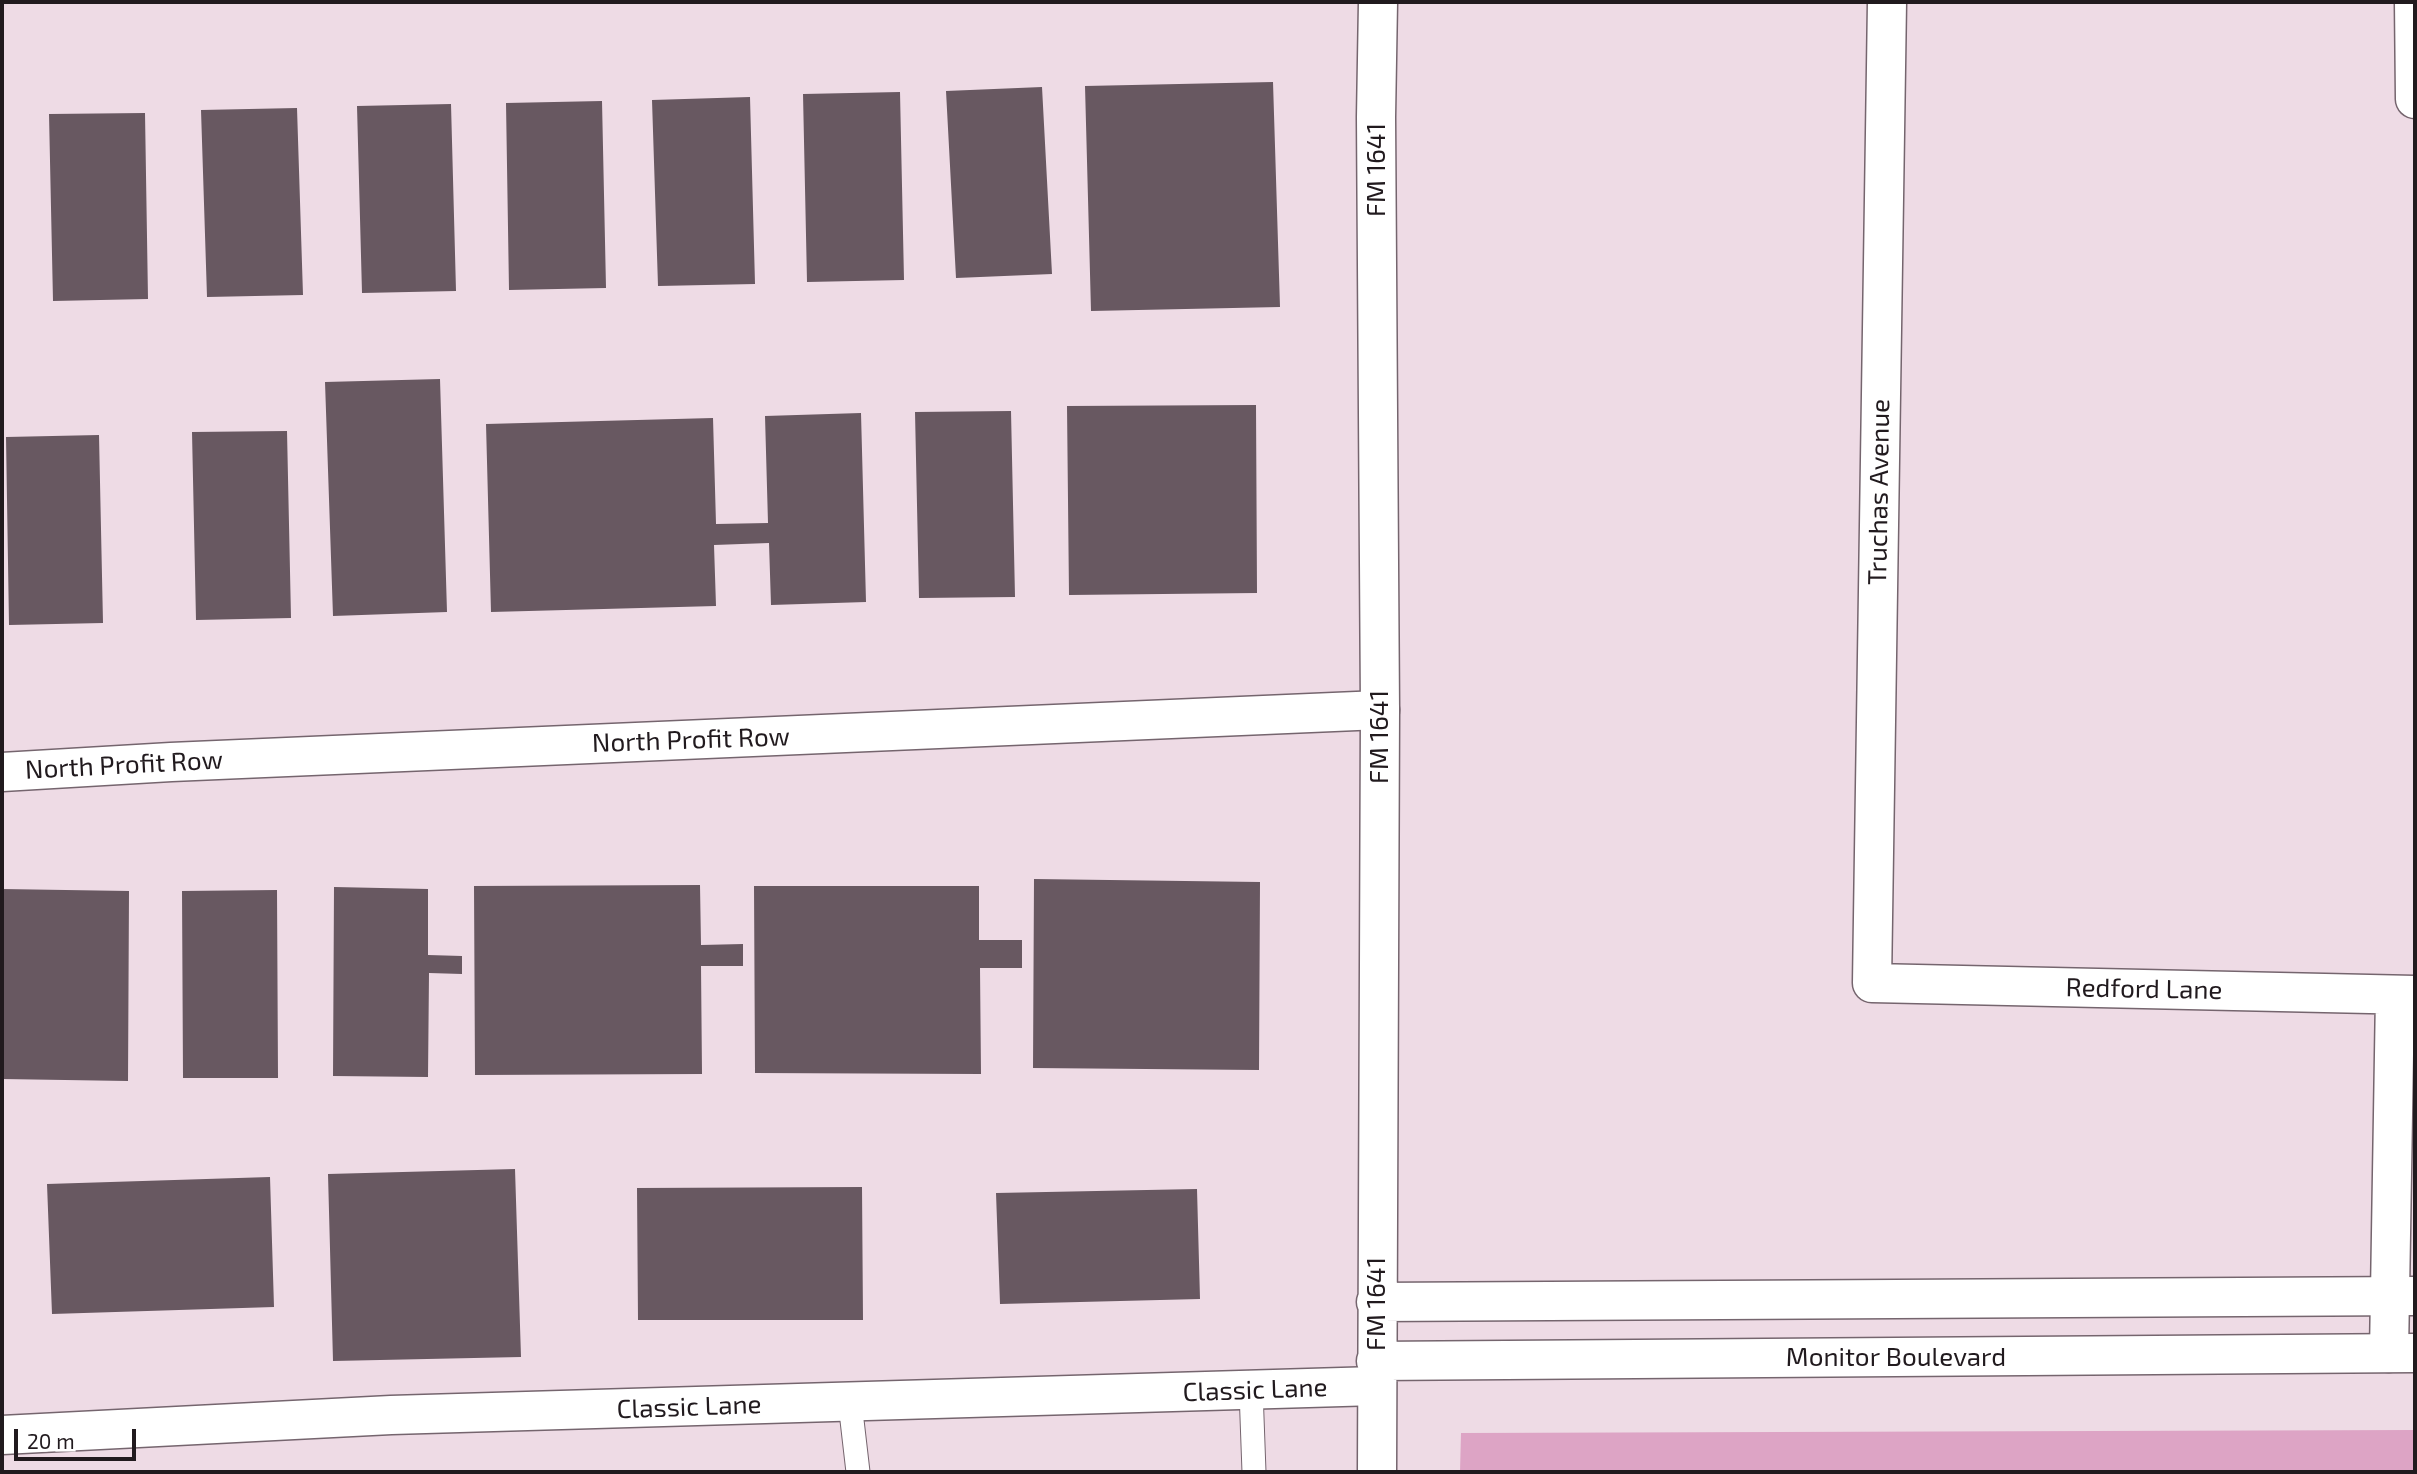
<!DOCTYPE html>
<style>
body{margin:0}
#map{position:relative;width:2417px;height:1474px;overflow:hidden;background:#eedbe5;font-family:"Exo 2",sans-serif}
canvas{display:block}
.frame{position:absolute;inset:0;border:4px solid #211a1e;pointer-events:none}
.scale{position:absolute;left:14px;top:1429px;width:122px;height:32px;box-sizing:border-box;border:4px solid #211a1e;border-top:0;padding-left:9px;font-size:21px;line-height:24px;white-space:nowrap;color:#211a1e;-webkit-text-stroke:5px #fff;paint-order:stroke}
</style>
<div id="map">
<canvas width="2417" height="1474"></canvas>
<div class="frame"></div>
<div class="scale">20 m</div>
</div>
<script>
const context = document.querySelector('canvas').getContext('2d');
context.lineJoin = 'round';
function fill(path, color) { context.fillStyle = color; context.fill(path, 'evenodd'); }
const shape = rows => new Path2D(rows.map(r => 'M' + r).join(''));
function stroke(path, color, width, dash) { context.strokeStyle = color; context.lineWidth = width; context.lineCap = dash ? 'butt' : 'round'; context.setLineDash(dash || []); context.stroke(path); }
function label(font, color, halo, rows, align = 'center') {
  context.font = font + ' "Exo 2",sans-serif'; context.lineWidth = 7; context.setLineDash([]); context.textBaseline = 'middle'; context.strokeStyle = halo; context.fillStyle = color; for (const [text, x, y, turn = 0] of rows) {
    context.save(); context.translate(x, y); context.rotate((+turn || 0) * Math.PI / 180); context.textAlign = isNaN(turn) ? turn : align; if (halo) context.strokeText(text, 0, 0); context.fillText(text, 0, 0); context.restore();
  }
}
const green = shape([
 [2415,1430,2415,1472,1460,1472,1461,1433]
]);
const building = shape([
 [1273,82,1280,307,1091,311,1085,86],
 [1042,87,1052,274,956,278,946,91],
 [900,92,904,280,807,282,803,94],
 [750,97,755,284,658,286,652,100],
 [602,101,606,288,509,290,506,103],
 [451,104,456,291,362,293,357,106],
 [297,108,303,295,207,297,201,110],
 [145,113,148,299,53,301,49,114],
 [440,379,447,612,333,616,325,382],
 [1256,405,1257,593,1069,595,1067,406],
 [1011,411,1015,597,919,598,915,412],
 [861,413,866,602,771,605,769,543,714,545,716,606,491,612,486,424,713,418,716,524,768,523,765,416],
 [287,431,291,618,196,620,192,432],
 [99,435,103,623,9,625,6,437],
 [1034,879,1260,882,1259,1070,1033,1068],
 [700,885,701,945,743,944,743,966,701,966,702,1074,475,1075,474,886],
 [754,886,979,886,979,940,1022,940,1022,968,980,968,981,1074,755,1073],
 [334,887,428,889,428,955,462,956,462,974,429,973,428,1077,333,1076],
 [2,889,129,891,128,1081,2,1079],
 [277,890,278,1078,183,1078,182,891],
 [515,1169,521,1357,333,1361,328,1174],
 [270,1177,274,1307,52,1314,47,1184],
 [862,1187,863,1320,638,1320,637,1188],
 [1197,1189,1200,1299,1000,1304,996,1193]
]);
const lane = shape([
 [1251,1390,1254,1472],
 [850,1403,858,1472]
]);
const street = shape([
 [1887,2,1872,983,2415,995],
 [2414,2,2415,99],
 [2,772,171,762,1380,710],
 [2389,1353,2395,995],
 [2,1435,391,1415,1376,1386]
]);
const secondary = shape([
 [1376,1302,2415,1296],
 [1376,1361,2415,1353],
 [1377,1472,1380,710,1376,117,1378,2]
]);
const streetNames = [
 ["FM 1641",1376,170,-90],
 ["Truchas Avenue",1879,492,-89],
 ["FM 1641",1379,737,-90],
 ["North Profit Row",691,740,-2],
 ["North Profit Row",124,765,-3],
 ["Redford Lane",2144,989,1],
 ["FM 1641",1376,1304,-90],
 ["Monitor Boulevard",1896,1357],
 ["Classic Lane",1255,1390,-2],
 ["Classic Lane",689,1407,-2]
];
fill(green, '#dda4c5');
fill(building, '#685861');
stroke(lane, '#75656e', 25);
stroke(street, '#75656e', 41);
stroke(secondary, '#75656e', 41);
stroke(lane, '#fff', 23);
stroke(street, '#fff', 38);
stroke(secondary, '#fff', 38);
label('26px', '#211a1e', '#fff', streetNames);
</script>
